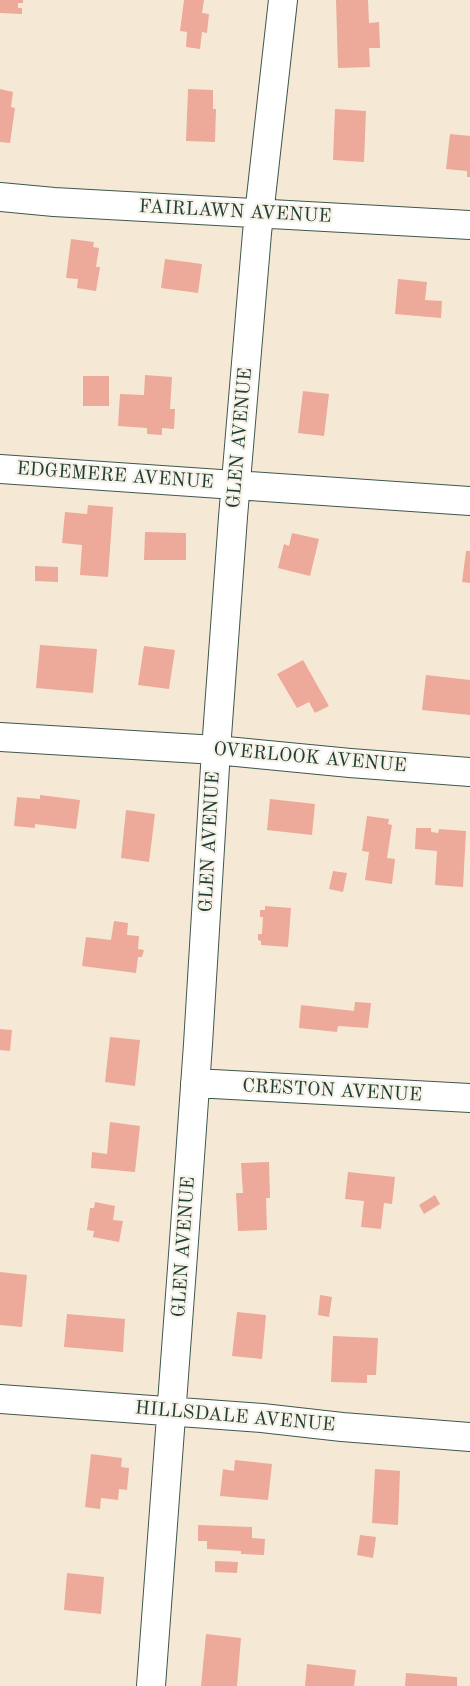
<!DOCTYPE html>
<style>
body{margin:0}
canvas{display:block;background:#f5e9d5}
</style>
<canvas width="470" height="1686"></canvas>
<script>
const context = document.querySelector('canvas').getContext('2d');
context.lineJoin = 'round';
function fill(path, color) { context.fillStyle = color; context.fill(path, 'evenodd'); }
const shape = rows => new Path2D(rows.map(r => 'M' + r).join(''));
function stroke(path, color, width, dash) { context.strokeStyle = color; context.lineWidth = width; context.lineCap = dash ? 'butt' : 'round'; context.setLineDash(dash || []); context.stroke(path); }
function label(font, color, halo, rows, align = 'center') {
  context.font = font + ' "Old Standard TT",serif'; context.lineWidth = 4.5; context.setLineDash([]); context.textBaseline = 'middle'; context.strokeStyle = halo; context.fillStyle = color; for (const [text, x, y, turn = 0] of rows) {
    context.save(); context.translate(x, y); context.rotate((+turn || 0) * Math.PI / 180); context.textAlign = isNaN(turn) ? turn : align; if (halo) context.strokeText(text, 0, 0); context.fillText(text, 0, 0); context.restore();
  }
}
const building = shape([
 [0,0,23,0,23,3,18,3,18,8,22,8,22,14,0,13],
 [184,0,204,0,202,13,209,14,207,33,202,32,200,49,186,47,187,32,180,31],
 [336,0,368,0,369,23,379,22,380,48,369,48,370,67,338,68],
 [0,89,13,92,11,107,15,108,10,143,0,142],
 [188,89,213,90,213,109,216,109,215,142,186,141],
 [335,109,366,111,364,162,333,160],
 [450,134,470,136,470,177,467,177,467,171,446,169],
 [71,239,94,242,93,247,99,248,96,267,100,267,96,291,77,288,78,279,66,278],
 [165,259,202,264,198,293,161,288],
 [398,279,427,282,425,300,442,301,441,318,395,314],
 [145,375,172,377,170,409,175,409,174,429,162,428,162,435,147,434,147,428,118,426,120,394,144,395],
 [83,376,109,376,109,406,83,406],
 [303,391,329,394,324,436,298,433],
 [88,505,113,507,108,577,80,575,82,545,62,543,65,512,87,514],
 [145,532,186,533,186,560,144,560],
 [292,533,319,539,310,576,278,568,284,544,289,546],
 [466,551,470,551,470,583,462,582],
 [35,566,58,567,58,582,35,581],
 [40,645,97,649,93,693,36,688],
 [144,646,175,650,169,689,138,685],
 [303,660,329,706,315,713,309,702,297,708,277,674],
 [426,675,470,680,470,715,422,710],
 [40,795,80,800,76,829,35,824,35,828,14,826,17,797,40,799],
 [270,799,315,804,312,835,267,830],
 [126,810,155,814,149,862,121,858],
 [367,816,389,819,388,824,392,825,387,858,395,859,392,884,365,880,369,852,362,851],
 [416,828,431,828,431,832,438,833,439,829,466,831,463,887,435,885,437,851,415,849],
 [333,871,347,873,343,892,329,889],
 [265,906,291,908,288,947,261,945,261,941,258,940,258,934,262,934,263,917,260,917,260,910,265,910],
 [114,921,128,923,127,935,139,936,138,949,144,950,142,957,138,957,136,973,82,966,86,937,111,940],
 [355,1002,371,1003,368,1028,338,1026,337,1032,299,1028,301,1005,354,1011],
 [0,1029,12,1030,10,1051,0,1050],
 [110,1037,140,1040,135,1086,105,1082],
 [110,1122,140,1126,135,1172,91,1168,92,1152,107,1154],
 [269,1162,270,1198,266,1198,267,1230,238,1231,236,1193,243,1193,241,1163],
 [348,1172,395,1177,392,1204,384,1203,381,1229,361,1227,364,1201,345,1199],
 [435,1195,440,1204,424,1214,419,1205],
 [95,1202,115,1206,113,1220,123,1221,119,1242,93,1237,94,1231,87,1230,90,1208,94,1208],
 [0,1272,27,1275,22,1327,0,1325],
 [320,1295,332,1297,329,1317,318,1315],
 [237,1312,266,1315,262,1359,232,1356],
 [67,1314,125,1319,123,1352,64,1347],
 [333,1336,378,1338,376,1375,367,1375,367,1383,331,1382],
 [91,1454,122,1458,121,1467,129,1468,127,1490,119,1489,118,1500,101,1498,100,1509,85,1507],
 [235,1460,272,1464,268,1500,220,1496,223,1469,234,1471],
 [375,1469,400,1471,398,1525,372,1523],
 [198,1525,252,1527,252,1538,265,1539,264,1555,241,1554,241,1551,207,1549,207,1541,198,1541],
 [360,1535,376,1537,373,1558,357,1555],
 [215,1561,238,1562,237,1573,215,1572],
 [67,1573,104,1577,101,1614,64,1610],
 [206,1634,241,1638,237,1686,201,1686],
 [307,1664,356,1670,354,1686,305,1686],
 [406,1673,457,1677,457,1686,405,1686]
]);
const minor = shape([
 [0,197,54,202,470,225],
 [0,469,470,501],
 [0,737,216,750,350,763,470,772],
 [195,1083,470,1098],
 [0,1399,262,1418,342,1427,470,1437],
 [151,1686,184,1241,198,1044,216,750,233,517,257,233,283,0]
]);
const streetNames = [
 ["FAIRLAWN AVENUE",235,212,3],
 ["GLEN AVENUE",240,438,-85],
 ["EDGEMERE AVENUE",115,476,4],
 ["OVERLOOK AVENUE",310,758,5],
 ["GLEN AVENUE",210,842,-87],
 ["CRESTON AVENUE",332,1091,3],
 ["GLEN AVENUE",184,1247,-86],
 ["HILLSDALE AVENUE",235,1417,5]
];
fill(building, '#eda99a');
stroke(minor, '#3f574c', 30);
stroke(minor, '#fff', 28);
label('19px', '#1f3d34', '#f7f3e8', streetNames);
</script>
